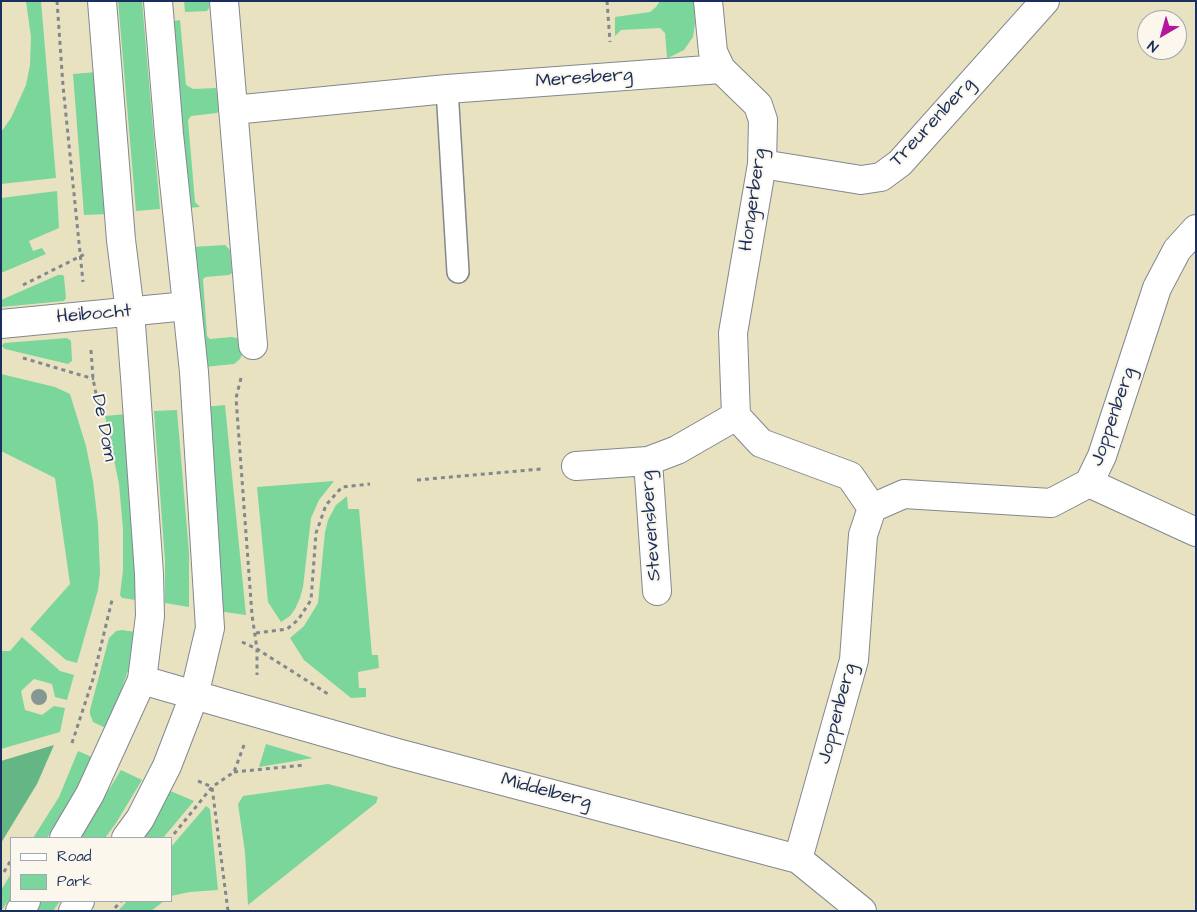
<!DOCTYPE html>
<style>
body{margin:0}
#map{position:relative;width:1197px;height:912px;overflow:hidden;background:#e8e2c0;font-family:"Architects Daughter",sans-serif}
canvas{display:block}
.frame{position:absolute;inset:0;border:2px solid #1b2f5e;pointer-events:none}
.legend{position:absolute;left:10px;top:837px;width:162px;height:65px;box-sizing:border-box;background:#fbf7ec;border:1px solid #a1a7b3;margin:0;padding:6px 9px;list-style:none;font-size:15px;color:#1b2f5e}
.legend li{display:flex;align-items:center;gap:10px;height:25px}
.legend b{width:25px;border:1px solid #a1a7b3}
.north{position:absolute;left:1137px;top:10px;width:50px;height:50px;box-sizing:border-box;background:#fbf7ec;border:1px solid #a1a7b3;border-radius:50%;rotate:218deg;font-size:14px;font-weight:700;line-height:20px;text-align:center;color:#1b2f5e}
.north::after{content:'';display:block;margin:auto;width:18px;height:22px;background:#b5179e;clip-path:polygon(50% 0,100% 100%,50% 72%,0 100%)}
</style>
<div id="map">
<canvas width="1197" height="912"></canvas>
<div class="frame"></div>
<ul class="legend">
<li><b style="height:6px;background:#fff"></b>Road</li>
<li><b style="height:14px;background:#7bd69c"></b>Park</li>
</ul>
<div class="north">N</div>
</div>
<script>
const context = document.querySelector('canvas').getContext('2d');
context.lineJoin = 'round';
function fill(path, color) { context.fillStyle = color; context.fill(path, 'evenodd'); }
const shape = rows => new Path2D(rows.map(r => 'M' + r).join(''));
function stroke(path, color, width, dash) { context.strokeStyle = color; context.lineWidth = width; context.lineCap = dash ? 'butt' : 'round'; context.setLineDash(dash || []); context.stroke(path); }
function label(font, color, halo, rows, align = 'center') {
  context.font = font + ' "Architects Daughter",sans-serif'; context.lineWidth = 4; context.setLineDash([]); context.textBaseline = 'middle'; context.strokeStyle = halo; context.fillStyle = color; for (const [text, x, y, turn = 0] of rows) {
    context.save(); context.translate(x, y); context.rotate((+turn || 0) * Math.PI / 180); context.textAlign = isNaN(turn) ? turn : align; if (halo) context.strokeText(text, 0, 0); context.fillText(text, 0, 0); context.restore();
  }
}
const green = shape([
 [26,1,41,1,56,178,1,184,1,132,11,118,26,85,30,65,31,37],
 [118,1,142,1,160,209,136,211],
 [184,1,209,1,209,8,207,11,185,12],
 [660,1,694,1,695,24,693,37,684,50,670,57,667,58,665,33,660,28,621,30,615,36,615,17,650,12,656,7],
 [180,20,186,85,193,89,216,88,219,110,217,113,191,116,188,120,195,202,200,207,187,208,171,26,174,26,174,21],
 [97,72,108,214,84,215,73,74],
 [57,191,59,228,29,241,33,251,42,248,46,254,1,273,1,198],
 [225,245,230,250,232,273,229,275,206,277,203,279,207,336,210,339,232,337,237,338,238,340,242,340,243,352,240,359,234,364,204,367,193,247],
 [58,275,63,275,64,277,66,298,64,301,1,307,1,300],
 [67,338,71,341,72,361,68,364,5,349,2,346,4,343],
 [1,374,55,387,70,394,86,446,93,481,98,524,100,573,98,590,77,663,66,660,30,629,70,584,55,478,1,451],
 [225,405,246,615,217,611,204,407],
 [177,410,189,553,189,607,165,603,165,561,154,411],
 [126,414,138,598,136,600,122,598,120,595,123,570,123,529,119,484,105,416],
 [334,481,319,500,311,518,303,587,300,598,295,609,290,616,281,622,268,602,257,487],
 [347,496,348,509,359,509,372,655,378,655,379,668,358,672,359,688,366,688,366,697,351,698,304,660,290,638,304,626,318,603,325,532,328,520,336,505],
 [122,630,136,632,132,659,108,729,93,722,90,714,90,710,109,638,116,631],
 [22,637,60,671,74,675,67,700,55,697,52,684,34,679,21,691,25,710,42,715,54,706,65,708,60,732,1,749,1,651,10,651],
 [266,744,313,758,259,767],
 [78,751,94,758,47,838,33,838,59,797],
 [121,770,142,780,116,823,105,838,79,838],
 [328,784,378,797,376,803,248,905,245,852,238,804,243,796],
 [168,790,194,801,163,838,139,838],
 [206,806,210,809,218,890,190,892,171,896,171,847],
 [11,874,11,897,1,911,1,890],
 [41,901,60,901,53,911,35,911],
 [127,901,164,901,151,911,118,911]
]);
const forest = shape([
 [54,745,37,784,1,843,1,761]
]);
const path = shape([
 [57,1,63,86,83,282],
 [607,1,610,42],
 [23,285,87,253],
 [91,350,93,379,100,413],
 [23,358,94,379],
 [241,378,236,398,252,615,257,649,257,675],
 [417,480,541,469],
 [256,633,287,629,298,620,311,600,316,533,326,505,342,487,370,484],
 [242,642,257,649,328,694],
 [72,743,93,679,112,600],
 [234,772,305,765],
 [198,781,212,787,228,911],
 [174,834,212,787,234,772,244,745],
 [4,872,11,860],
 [115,908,121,901]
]);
const service = shape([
 [447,89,458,272]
]);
const minor = shape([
 [224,1,253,345],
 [708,1,713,52,721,69,758,105,763,120,762,164,733,333,736,416],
 [233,110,447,89,721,69],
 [762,164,861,180,881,177,900,163,1045,1],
 [1,324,187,306],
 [736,416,761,443,850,476,872,508],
 [576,466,648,461],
 [1089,483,1196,532],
 [657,591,648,461,677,450,736,416],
 [142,680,397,753,798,859,862,911],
 [798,859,854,660,863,535,872,508,904,494,1051,503,1089,483,1102,456,1157,288,1177,250,1196,229]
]);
const tertiary = shape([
 [64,838,90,794,142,680,150,616,149,574,135,377,130,312,121,240,102,1],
 [126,838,140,819,167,766,194,696,210,628,194,372,169,134,158,1],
 [20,911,26,901],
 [73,911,80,901]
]);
const trees = [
 [39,697]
];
const streetNames = [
 ["Meresberg",584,79,-4],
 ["Treurenberg",933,123,-47],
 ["Hongerberg",754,200,-82],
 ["Heibocht",94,315,-5],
 ["Joppenberg",1114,417,-71],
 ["De Dom",103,428,79],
 ["Stevensberg",652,526,-94],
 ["Joppenberg",838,714,-75],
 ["Middelberg",546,792,15]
];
fill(green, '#7bd69c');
fill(forest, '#64b784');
stroke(service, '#82888f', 24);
stroke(minor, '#82888f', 30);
stroke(tertiary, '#82888f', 30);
stroke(path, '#82888f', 3, [4, 4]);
stroke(service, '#fff', 21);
stroke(minor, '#fff', 28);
stroke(tertiary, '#fff', 28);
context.fillStyle = '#849793';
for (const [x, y] of trees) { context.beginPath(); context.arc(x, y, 8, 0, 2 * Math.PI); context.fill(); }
label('19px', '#1b2f5e', '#fbf7ec', streetNames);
</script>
